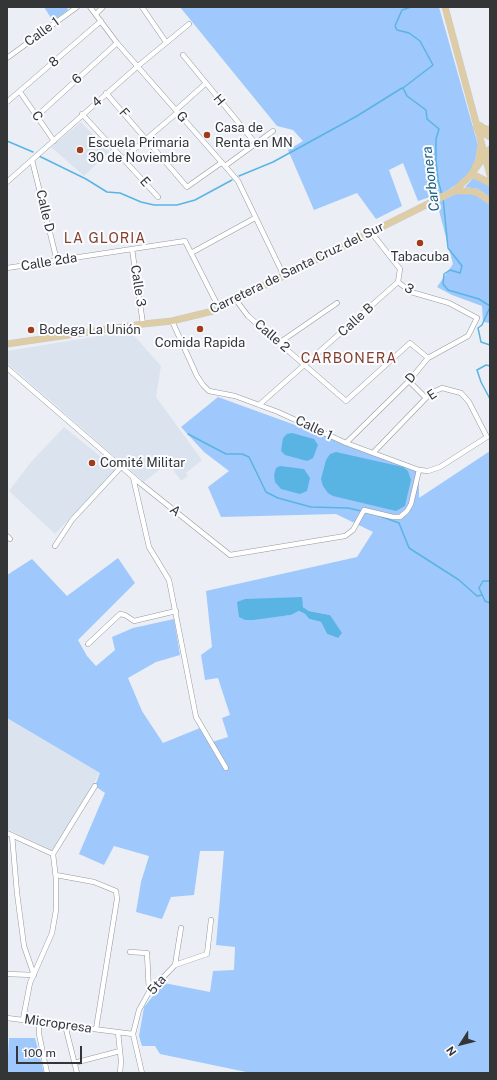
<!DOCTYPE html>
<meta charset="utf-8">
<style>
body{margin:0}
#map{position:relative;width:497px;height:1080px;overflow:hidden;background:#ebeff5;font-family:"Public Sans",sans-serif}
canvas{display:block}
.frame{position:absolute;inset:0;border:8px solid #333537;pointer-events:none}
.north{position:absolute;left:441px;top:1024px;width:40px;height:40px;-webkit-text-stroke:3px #fafcff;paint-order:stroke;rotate:234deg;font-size:11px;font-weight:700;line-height:16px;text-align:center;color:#333537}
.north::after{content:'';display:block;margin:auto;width:14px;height:18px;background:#333537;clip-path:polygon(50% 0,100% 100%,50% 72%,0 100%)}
.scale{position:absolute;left:16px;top:1046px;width:66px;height:18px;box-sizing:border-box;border:2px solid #333537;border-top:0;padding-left:5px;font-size:12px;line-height:14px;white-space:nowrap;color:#333537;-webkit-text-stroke:3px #fafcff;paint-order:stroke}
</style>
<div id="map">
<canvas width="497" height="1080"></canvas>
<div class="frame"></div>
<div class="north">N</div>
<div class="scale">100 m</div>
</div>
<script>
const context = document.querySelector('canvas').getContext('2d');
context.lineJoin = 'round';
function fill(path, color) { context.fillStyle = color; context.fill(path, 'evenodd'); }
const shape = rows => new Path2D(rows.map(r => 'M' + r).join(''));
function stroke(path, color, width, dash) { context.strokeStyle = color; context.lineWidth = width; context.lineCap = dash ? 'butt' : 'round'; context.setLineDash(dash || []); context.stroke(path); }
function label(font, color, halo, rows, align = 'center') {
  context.font = font + ' "Public Sans",sans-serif'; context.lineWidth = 4; context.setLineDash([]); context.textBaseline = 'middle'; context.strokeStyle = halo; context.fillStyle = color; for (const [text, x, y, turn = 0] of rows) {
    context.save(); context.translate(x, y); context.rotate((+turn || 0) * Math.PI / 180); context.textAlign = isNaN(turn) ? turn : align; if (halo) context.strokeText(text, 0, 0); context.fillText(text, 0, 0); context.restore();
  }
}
const built = shape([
 [81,122,109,152,84,176,51,147],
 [130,331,161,366,156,397,202,460,186,473,188,476,181,481,168,463,144,482,7,363,7,351],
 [64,427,116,469,55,534,9,491,31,462],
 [7,718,100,773,53,851,7,829]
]);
const green = shape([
 [44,7,67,7,68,10,53,21],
 [180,7,439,7,478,145,475,161,470,172,462,181,445,192,418,201,403,163,389,170,402,206,376,219,357,193,314,210,288,150,303,141,293,130,277,126],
 [474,177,489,184,490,197,478,189,465,187],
 [458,193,468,193,478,196,490,205,490,323,483,322,482,306,452,295,437,287,453,264,437,203],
 [218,397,419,470,419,498,490,451,490,1073,251,1073,160,1054,155,1046,142,1046,139,1036,144,1007,164,983,210,992,213,971,234,970,235,947,216,945,224,851,200,851,194,895,171,897,162,919,136,912,141,882,149,856,114,846,104,865,79,854,105,793,95,786,100,773,7,718,7,575,32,559,67,596,118,558,135,583,78,640,87,656,96,666,115,650,112,637,133,628,174,619,180,655,156,662,128,678,142,711,163,743,200,728,212,742,228,737,222,718,230,715,218,678,205,680,201,655,212,647,206,591,357,557,373,532,336,514,221,517,208,487,229,471,204,452,181,427],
 [303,607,309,611,330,615,338,638,327,634,321,622,309,619,305,614,299,611,291,615,245,620],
 [9,1038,35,1038,44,1073,7,1073]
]);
const water = shape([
 [292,433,314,439,318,445,313,458,307,461,285,455,281,451,283,438,287,434],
 [336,452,403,467,408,471,411,480,405,506,396,511,333,496,328,493,323,486,321,479,326,460,330,454],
 [280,466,304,469,310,478,307,491,300,494,281,489,275,482,274,475,276,468],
 [302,597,303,607,309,611,330,615,342,633,338,638,327,634,321,622,309,619,305,614,299,611,291,615,253,620,245,620,239,617,237,602,245,599]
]);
const stream = shape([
 [411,7,402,10,395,26,397,30,409,33,420,41,433,65,403,88,407,96,426,110,427,119,439,129,436,139,436,160,438,180,442,195],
 [7,141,33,152],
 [39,156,86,179,107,192,120,193,141,202,154,205,177,205,195,200,232,180],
 [239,176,273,162,357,116,402,88],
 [443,198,448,248,462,266,460,273,450,270,444,274,443,284,448,290,479,299,490,306],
 [490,307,482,325,478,328,481,342,490,345],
 [490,366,486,365,477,370,481,382,490,399],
 [188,434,226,454,242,454,249,457,266,492,278,498,311,507,348,508,361,511],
 [380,516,399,523,409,548,459,580,477,596,482,595],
 [490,522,490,526],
 [490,581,483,581,479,588,485,601,490,603]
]);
const minor = shape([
 [90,7,117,43,238,181,284,276],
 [142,7,166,42],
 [96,14,103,7],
 [183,55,256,144],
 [7,58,77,7],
 [20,92,54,141],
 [106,93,187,187,221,163],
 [7,102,101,21],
 [176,110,205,84],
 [82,114,158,197],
 [37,116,117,43],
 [124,158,178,112],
 [32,160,57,261],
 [225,166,273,131],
 [7,182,138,66,189,24],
 [132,249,143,324],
 [191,253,255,218],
 [7,268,185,241,219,308],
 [236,300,248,316,346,401,410,343,428,358],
 [172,321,197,376,203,385,209,391,235,396,278,412,346,443,373,453,419,470,428,471,440,467,487,437,469,402,461,393,442,388,431,393,426,398,373,453],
 [279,343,337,303],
 [7,368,140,483,230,555,345,536,353,530,364,510,393,517,400,517,407,511,411,504,419,470],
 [409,381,426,398],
 [259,405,398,282],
 [346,443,409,381,428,358,468,336,477,318,449,303,411,292,398,282,400,269,371,232],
 [133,477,149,547,169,580,196,717,226,768],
 [7,536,10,539],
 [55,546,72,520,121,467],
 [88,644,120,614,125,615,134,621,176,611],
 [7,833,53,854],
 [56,875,94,882,116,891,117,899,96,1029],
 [130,952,147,953,149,992],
 [175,965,181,928],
 [7,974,34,975,24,946,17,893,12,835],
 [7,1018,133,1034],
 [23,1019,30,983,52,933,56,910,56,879,53,854,95,786],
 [39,1022,39,1034,47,1073],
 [65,1025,77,1073],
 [118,1032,121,1061,120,1073],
 [74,1063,120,1051],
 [142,1073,133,1034,139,1010,149,992,175,965,207,954,211,920]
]);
const major = shape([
 [445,7,490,175],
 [479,125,485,129,490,129],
 [476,128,490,137],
 [480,148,479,159,472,174,490,183],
 [455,191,470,191,478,193,490,201],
 [7,344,143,324,172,321,213,311,454,191,470,176,490,149]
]);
const markers = [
 [207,135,4,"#a23b19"],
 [80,150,4,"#a23b19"],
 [420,243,4,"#a23b19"],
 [200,329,4,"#a23b19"],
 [31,330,4,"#a23b19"],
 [92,463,4,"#a23b19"]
];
const streetNames = [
 ["Calle 1",42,32,-36],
 ["8",54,62,-41],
 ["6",77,79,-42],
 ["H",219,100,50],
 ["4",97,102,-41],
 ["F",124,113,48],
 ["C",37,116,55],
 ["G",182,117,49],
 ["E",145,182,49],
 ["Calle D",45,211,77],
 ["Calle 2da",49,262,-9],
 ["Carretera de Santa Cruz del Sur",297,268,-26],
 ["Calle 3",138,286,81],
 ["3",409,289,31],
 ["Calle B",356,320,-42],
 ["Calle 2",272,336,41],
 ["D",411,378,-49],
 ["E",432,395,-34],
 ["Calle 1",314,428,25],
 ["A",175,511,40],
 ["5ta",157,985,-49],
 ["Micropresa",58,1024,8]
];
const poiNames = [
 ["Casa de",215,128],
 ["Renta en MN",215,143],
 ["Escuela Primaria",88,143],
 ["30 de Noviembre",88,158],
 ["Tabacuba",420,257,"center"],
 ["Bodega La Unión",39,330],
 ["Comida Rapida",200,343,"center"],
 ["Comité Militar",100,463]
];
const waterNames = [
 ["Carbonera",431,179,-97]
];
const neighbourhoodNames = [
 ["LA GLORIA",105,239],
 ["CARBONERA",349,359]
];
fill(built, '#dbe3ef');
fill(green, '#9fc8fc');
fill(water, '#5ab4e3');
stroke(stream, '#5ab4e3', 1.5);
stroke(minor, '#94999e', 5.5);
stroke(major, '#cacacb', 7);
stroke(minor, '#fff', 4.5);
stroke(major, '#decca5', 6);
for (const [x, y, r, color] of markers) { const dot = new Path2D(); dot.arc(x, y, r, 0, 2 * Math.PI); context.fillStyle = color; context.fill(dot); stroke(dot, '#fafcff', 1.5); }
label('13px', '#333537', '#fafcff', streetNames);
label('13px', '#333537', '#fafcff', poiNames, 'left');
label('italic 14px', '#185d7d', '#fafcff', waterNames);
context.letterSpacing = '1px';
label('14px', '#843f2b', '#fafcff', neighbourhoodNames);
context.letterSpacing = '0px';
</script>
